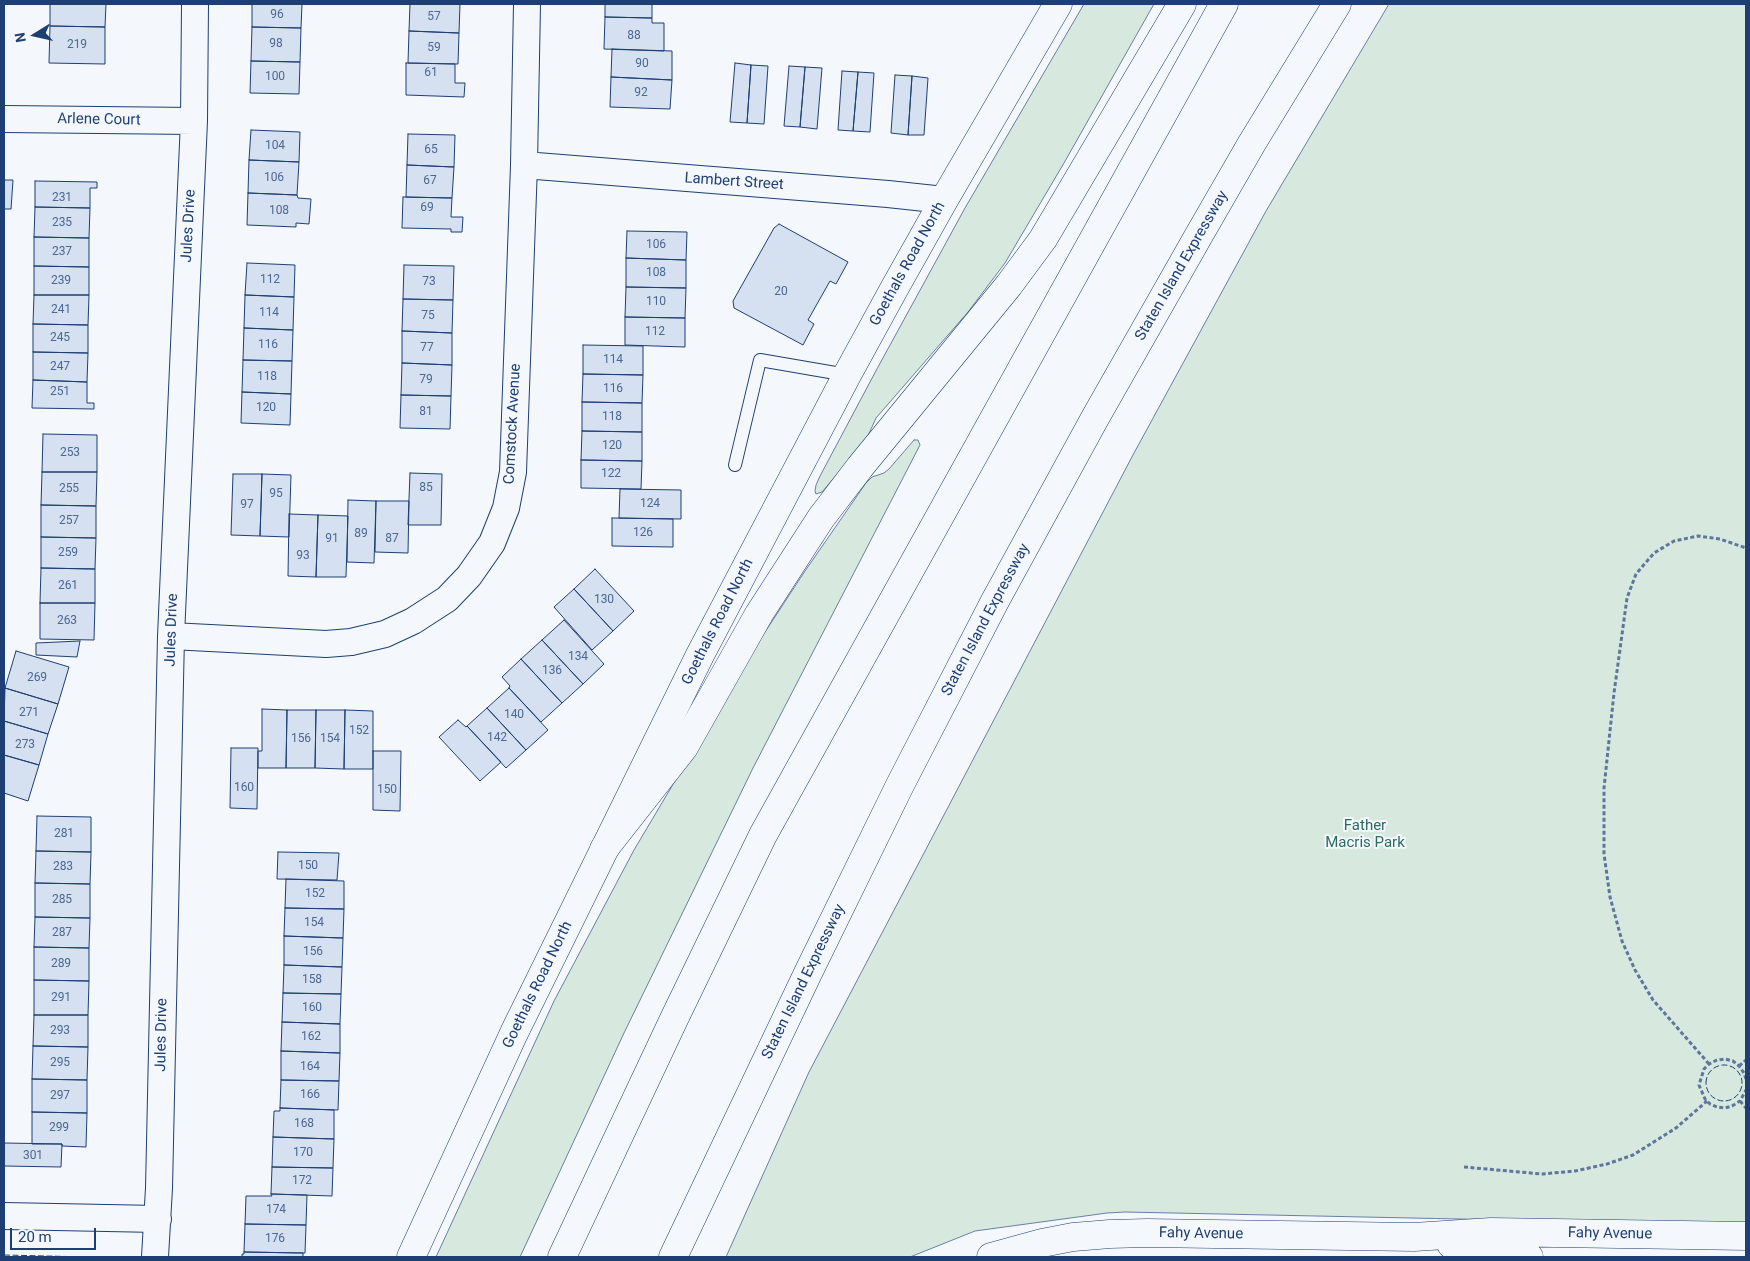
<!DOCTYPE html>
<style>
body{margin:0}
#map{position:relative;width:1750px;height:1261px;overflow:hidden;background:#f4f7fb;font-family:Roboto,sans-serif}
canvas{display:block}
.frame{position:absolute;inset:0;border:5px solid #1d3f73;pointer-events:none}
.north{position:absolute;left:10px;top:10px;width:50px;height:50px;-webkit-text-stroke:4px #f4f7fb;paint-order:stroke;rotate:260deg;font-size:14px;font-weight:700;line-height:20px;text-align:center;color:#1d3f73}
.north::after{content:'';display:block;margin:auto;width:18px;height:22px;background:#1d3f73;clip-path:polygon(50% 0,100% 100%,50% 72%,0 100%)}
.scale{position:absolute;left:10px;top:1228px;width:86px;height:22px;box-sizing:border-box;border:2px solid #1d3f73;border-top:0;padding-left:6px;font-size:15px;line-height:18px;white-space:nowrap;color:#1d3f73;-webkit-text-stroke:4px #f4f7fb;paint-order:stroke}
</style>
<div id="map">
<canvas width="1750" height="1261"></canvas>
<div class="frame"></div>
<div class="north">N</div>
<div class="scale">20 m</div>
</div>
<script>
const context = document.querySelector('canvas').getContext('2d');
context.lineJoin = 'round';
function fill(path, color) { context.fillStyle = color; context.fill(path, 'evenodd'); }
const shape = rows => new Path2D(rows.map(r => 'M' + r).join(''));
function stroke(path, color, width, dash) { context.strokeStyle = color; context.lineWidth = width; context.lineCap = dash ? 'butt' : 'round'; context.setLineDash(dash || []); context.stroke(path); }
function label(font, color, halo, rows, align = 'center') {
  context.font = font + ' Roboto,sans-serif'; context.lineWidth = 4; context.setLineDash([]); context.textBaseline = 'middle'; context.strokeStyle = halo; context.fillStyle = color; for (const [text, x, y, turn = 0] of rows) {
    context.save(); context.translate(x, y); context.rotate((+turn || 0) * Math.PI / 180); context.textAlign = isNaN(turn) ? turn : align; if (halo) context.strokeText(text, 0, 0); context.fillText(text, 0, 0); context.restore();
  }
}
const green = shape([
 [1084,4,1154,4,1064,163,1005,263,968,312,876,418,866,440,822,492,816,494,815,491,816,485,820,476,878,367,965,208,1084,4],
 [1389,4,1746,4,1746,1225,1125,1212,1107,1213,975,1231,910,1257,726,1257,809,1072,1134,453,1266,211,1389,4],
 [914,440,918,440,920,445,753,768,624,1033,520,1257,436,1257,554,1001,634,850,748,658,805,571,866,483,872,477,884,473,889,469,914,440]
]);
const building = shape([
 [50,4,106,4,105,27,50,26,50,4],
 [252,4,302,4,301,28,252,27,252,4],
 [410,4,460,4,459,33,409,31,410,4],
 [605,4,652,4,652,18,605,17,605,4],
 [605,17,652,18,652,23,664,23,664,51,604,49,605,17],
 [50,26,105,27,105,64,49,63,50,26],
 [252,27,301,28,300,62,251,61,252,27],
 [409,31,459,33,458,64,408,63,409,31],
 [612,49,672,51,672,80,611,77,612,49],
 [251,61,300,62,299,94,250,93,251,61],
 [406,63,455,64,455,83,465,83,464,97,406,95,406,63],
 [735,63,751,65,747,123,730,122,735,63],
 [751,65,768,66,764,124,747,123,751,65],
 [789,66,805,67,800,127,784,126,789,66],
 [805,67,822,68,817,129,800,127,805,67],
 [842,71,858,72,853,131,838,130,842,71],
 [858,72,874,73,870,132,853,131,858,72],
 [895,75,912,76,908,135,891,133,895,75],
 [912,76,928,78,924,135,908,135,912,76],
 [611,77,672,80,670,109,610,107,611,77],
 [251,130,300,132,299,162,249,160,251,130],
 [408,134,455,135,454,167,407,165,408,134],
 [249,160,299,162,297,195,248,193,249,160],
 [407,165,454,167,452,198,406,197,407,165],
 [4,180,13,180,11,209,4,209,4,180],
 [35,181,97,182,97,188,90,188,90,208,35,207,35,181],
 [248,193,297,195,298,198,311,199,309,224,296,223,296,227,247,225,248,193],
 [403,197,452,198,451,217,463,217,462,232,451,232,451,229,402,228,403,197],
 [35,207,90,208,89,238,34,237,35,207],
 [779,224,848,262,836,284,830,281,808,320,814,324,803,345,734,308,733,301,774,228,779,224],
 [627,231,687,232,686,260,626,258,627,231],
 [34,237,89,238,89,267,34,266,34,237],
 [626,258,686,260,686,288,626,287,626,258],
 [247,263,295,265,294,297,245,295,247,263],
 [404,265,454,266,453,300,403,299,404,265],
 [34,266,89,267,89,295,34,295,34,266],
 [626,287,686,288,685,318,625,317,626,287],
 [34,295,89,295,88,325,33,324,34,295],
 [245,295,294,297,293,330,244,328,245,295],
 [403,299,453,300,452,333,402,331,403,299],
 [625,317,685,318,685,347,625,345,625,317],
 [33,324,88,325,88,353,33,352,33,324],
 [244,328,293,330,292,361,243,360,244,328],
 [402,331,452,333,452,365,402,363,402,331],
 [583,345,643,346,643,375,583,374,583,345],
 [33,352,88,353,87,382,33,380,33,352],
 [243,360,292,361,291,394,242,392,243,360],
 [402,363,452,365,451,396,401,395,402,363],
 [583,374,643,375,642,403,582,402,583,374],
 [33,380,87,382,87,403,94,403,94,409,32,408,33,380],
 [242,392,291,394,290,425,241,423,242,392],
 [401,395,451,396,450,429,400,428,401,395],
 [582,402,642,403,642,432,582,431,582,402],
 [582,431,642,432,642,461,581,460,582,431],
 [43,434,97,435,97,472,42,472,43,434],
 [581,460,642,461,641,489,581,488,581,460],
 [42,472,97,472,96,506,41,505,42,472],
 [410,473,442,474,441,525,408,525,410,473],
 [233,474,262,474,260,536,231,535,233,474],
 [262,474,291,475,289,537,260,536,262,474],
 [620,489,681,490,681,519,619,518,620,489],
 [348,500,376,501,374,563,347,562,348,500],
 [376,501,409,501,408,553,375,552,376,501],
 [41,505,96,506,96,538,41,537,41,505],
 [289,514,318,515,316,577,288,576,289,514],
 [318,515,348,516,346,577,316,577,318,515],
 [612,518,673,519,673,547,612,546,612,518],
 [41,537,96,538,95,569,41,568,41,537],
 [41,568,95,569,95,603,40,603,41,568],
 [595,569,634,611,613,631,574,589,595,569],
 [574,589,613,631,592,650,554,607,574,589],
 [40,603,95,603,94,640,40,639,40,603],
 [564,620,604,664,583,684,542,640,564,620],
 [542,640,583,684,562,703,521,659,542,640],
 [80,641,77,657,36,655,36,643,80,641],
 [16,651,69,667,58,704,5,688,16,651],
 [521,659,562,703,541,722,509,688,510,686,502,677,521,659],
 [5,688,58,704,48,734,4,721,5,688],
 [509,688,548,730,526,750,487,708,509,688],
 [487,708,526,750,506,768,467,726,487,708],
 [262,709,287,710,286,768,258,768,258,751,262,751,262,709],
 [287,710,316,710,315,768,286,768,287,710],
 [316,710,345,710,344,769,315,768,316,710],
 [345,710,373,711,373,769,344,769,345,710],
 [458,720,466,727,467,726,501,762,480,781,439,737,458,720],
 [4,721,48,734,39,765,4,755,4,721],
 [231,748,258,748,257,809,230,808,231,748],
 [373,751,401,751,400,811,373,810,373,751],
 [4,755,39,765,28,801,4,793,4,755],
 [37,816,91,817,91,852,36,851,37,816],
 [36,851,91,852,90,884,35,883,36,851],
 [278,852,339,853,337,880,277,879,278,852],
 [286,879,344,881,344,909,285,908,286,879],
 [35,883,90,884,90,918,35,917,35,883],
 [285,908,344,909,343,938,284,936,285,908],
 [35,917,90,918,89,948,34,947,35,917],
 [284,936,343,938,342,967,284,965,284,936],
 [34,947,89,948,89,981,34,980,34,947],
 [284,965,342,967,341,994,283,993,284,965],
 [34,980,89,981,88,1015,34,1015,34,980],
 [283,993,341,994,340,1024,282,1022,283,993],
 [34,1015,88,1015,88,1047,33,1046,34,1015],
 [282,1022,340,1024,340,1053,281,1051,282,1022],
 [33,1046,88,1047,87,1080,32,1079,33,1046],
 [281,1051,340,1053,339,1081,281,1080,281,1051],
 [32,1079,87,1080,87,1113,32,1112,32,1079],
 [281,1080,339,1081,338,1110,280,1108,281,1080],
 [280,1108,334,1110,334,1139,273,1137,274,1111,280,1111,280,1108],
 [32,1112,87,1113,86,1147,62,1146,62,1144,32,1144,32,1112],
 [273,1137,334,1139,333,1168,272,1167,273,1137],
 [4,1143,62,1144,61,1167,4,1166,4,1143],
 [272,1167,333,1168,332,1196,271,1194,272,1167],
 [271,1194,307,1195,306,1225,245,1224,246,1196,272,1196,271,1194],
 [245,1224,306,1225,305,1253,244,1252,245,1224],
 [244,1252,303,1253,303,1257,242,1257,242,1254,244,1254,244,1252]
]);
const path = shape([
 [1709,1064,1653,1000,1635,970,1622,941,1610,897,1604,854,1604,788,1614,693,1627,598,1636,574,1654,553,1674,541,1698,536,1720,539,1746,548],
 [1739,1066,1746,1060],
 [1746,1079,1744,1073,1739,1066,1733,1061,1725,1059,1717,1060,1709,1064,1704,1069,1699,1085,1705,1099,1710,1104,1717,1107,1725,1108,1732,1106,1740,1101,1746,1090],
 [1740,1101,1746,1108],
 [1464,1167,1542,1174,1575,1171,1607,1164,1633,1155,1676,1128,1707,1101]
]);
const service = shape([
 [735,465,760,360,847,375]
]);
const minor = shape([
 [4,119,194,121],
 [524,165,888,194,944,200],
 [171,636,326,644,351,642,385,634,413,621,447,599,469,576,492,543,506,508,513,472,524,165,527,4],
 [4,1216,158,1219],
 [155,1257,159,1188,171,636,194,121,195,4]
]);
const secondary = shape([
 [1451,1244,1529,1257],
 [411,1257,514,1033,700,655,847,375,894,289,944,200,1058,4],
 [991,1257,1042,1243,1073,1237,1110,1234,1147,1233,1414,1237,1491,1232,1746,1236]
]);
const motorway = shape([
 [604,849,684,747,759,614,821,518,860,467,1009,285,1043,239,1182,4],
 [562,1257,674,1019,763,835,1224,4],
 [673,1257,808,973,900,785,995,601,1095,418,1199,235,1252,143,1337,4]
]);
const fence = shape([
 '1706 1083a18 18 0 1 1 36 0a18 18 0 1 1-36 0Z',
 [4,1255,88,1257]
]);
const numberNames = [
 ["96",277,15],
 ["57",434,17],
 ["88",634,36],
 ["98",276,44],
 ["219",77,45],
 ["59",434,48],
 ["90",642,64],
 ["61",431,73],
 ["100",275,77],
 ["92",641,93],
 ["104",275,146],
 ["65",431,150],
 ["106",274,178],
 ["67",430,181],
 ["231",62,198],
 ["69",427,208],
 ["108",279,211],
 ["235",62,223],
 ["106",656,245],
 ["237",62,252],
 ["108",656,273],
 ["112",270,280],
 ["239",61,281],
 ["73",429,282],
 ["20",781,292],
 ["110",656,302],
 ["241",61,310],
 ["114",269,313],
 ["75",428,316],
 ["112",655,332],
 ["245",60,338],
 ["116",268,345],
 ["77",427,348],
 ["114",613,360],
 ["247",60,367],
 ["118",267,377],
 ["79",426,380],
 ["116",613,389],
 ["251",60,392],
 ["120",266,408],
 ["81",426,412],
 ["118",612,417],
 ["120",612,446],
 ["253",70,453],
 ["122",611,474],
 ["85",426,488],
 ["255",69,489],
 ["95",276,494],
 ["124",650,504],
 ["97",247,505],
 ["257",69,521],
 ["126",643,533],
 ["89",361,534],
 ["91",332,539],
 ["87",392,539],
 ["259",68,553],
 ["93",303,556],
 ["261",68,586],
 ["130",604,600],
 ["263",67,621],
 ["134",578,657],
 ["136",552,671],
 ["269",37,678],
 ["271",29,713],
 ["140",514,715],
 ["152",359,731],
 ["142",497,738],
 ["156",301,739],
 ["154",330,739],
 ["273",25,745],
 ["160",244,788],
 ["150",387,790],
 ["281",64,834],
 ["150",308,866],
 ["283",63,867],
 ["152",315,894],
 ["285",62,900],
 ["154",314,923],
 ["287",62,933],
 ["156",313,952],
 ["289",61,964],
 ["158",312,980],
 ["291",61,998],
 ["160",312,1008],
 ["293",60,1031],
 ["162",311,1037],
 ["295",60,1063],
 ["164",310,1067],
 ["166",310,1095],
 ["297",60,1096],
 ["168",304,1124],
 ["299",59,1128],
 ["170",303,1153],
 ["301",33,1156],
 ["172",302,1181],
 ["174",276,1210],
 ["176",275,1239]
];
const streetNames = [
 ["Arlene Court",99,120,1],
 ["Lambert Street",734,182,4],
 ["Jules Drive",189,226,-87],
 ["Goethals Road North",908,264,-61],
 ["Staten Island Expressway",1182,266,-60],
 ["Comstock Avenue",513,424,-87],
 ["Staten Island Expressway",986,620,-62],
 ["Goethals Road North",718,622,-63],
 ["Jules Drive",172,630,-88],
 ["Staten Island Expressway",804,982,-64],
 ["Goethals Road North",538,985,-64],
 ["Jules Drive",162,1035,-89],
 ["Fahy Avenue",1201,1234,1],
 ["Fahy Avenue",1610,1234,1]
];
const parkNames = [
 ["Father",1365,826],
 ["Macris Park",1365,843]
];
fill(green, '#d7e8df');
stroke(green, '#687fa3', 1);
fill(building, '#d5e0f0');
stroke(building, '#1d3f73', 1);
stroke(service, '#1d3f73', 14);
stroke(minor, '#1d3f73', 28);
stroke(secondary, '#1d3f73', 29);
stroke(motorway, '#1d3f73', 29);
stroke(path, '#5e769c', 3, [4, 2.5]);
stroke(service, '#f4f7fb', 12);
stroke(minor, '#f4f7fb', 26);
stroke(secondary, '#f4f7fb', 28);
stroke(motorway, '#f4f7fb', 28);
stroke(fence, '#1d3f73', 1, [6, 2.5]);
label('12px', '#4b6792', null, numberNames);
label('15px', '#1d3f73', '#f4f7fb', streetNames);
label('15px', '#2c6c60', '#f4f7fb', parkNames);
</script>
